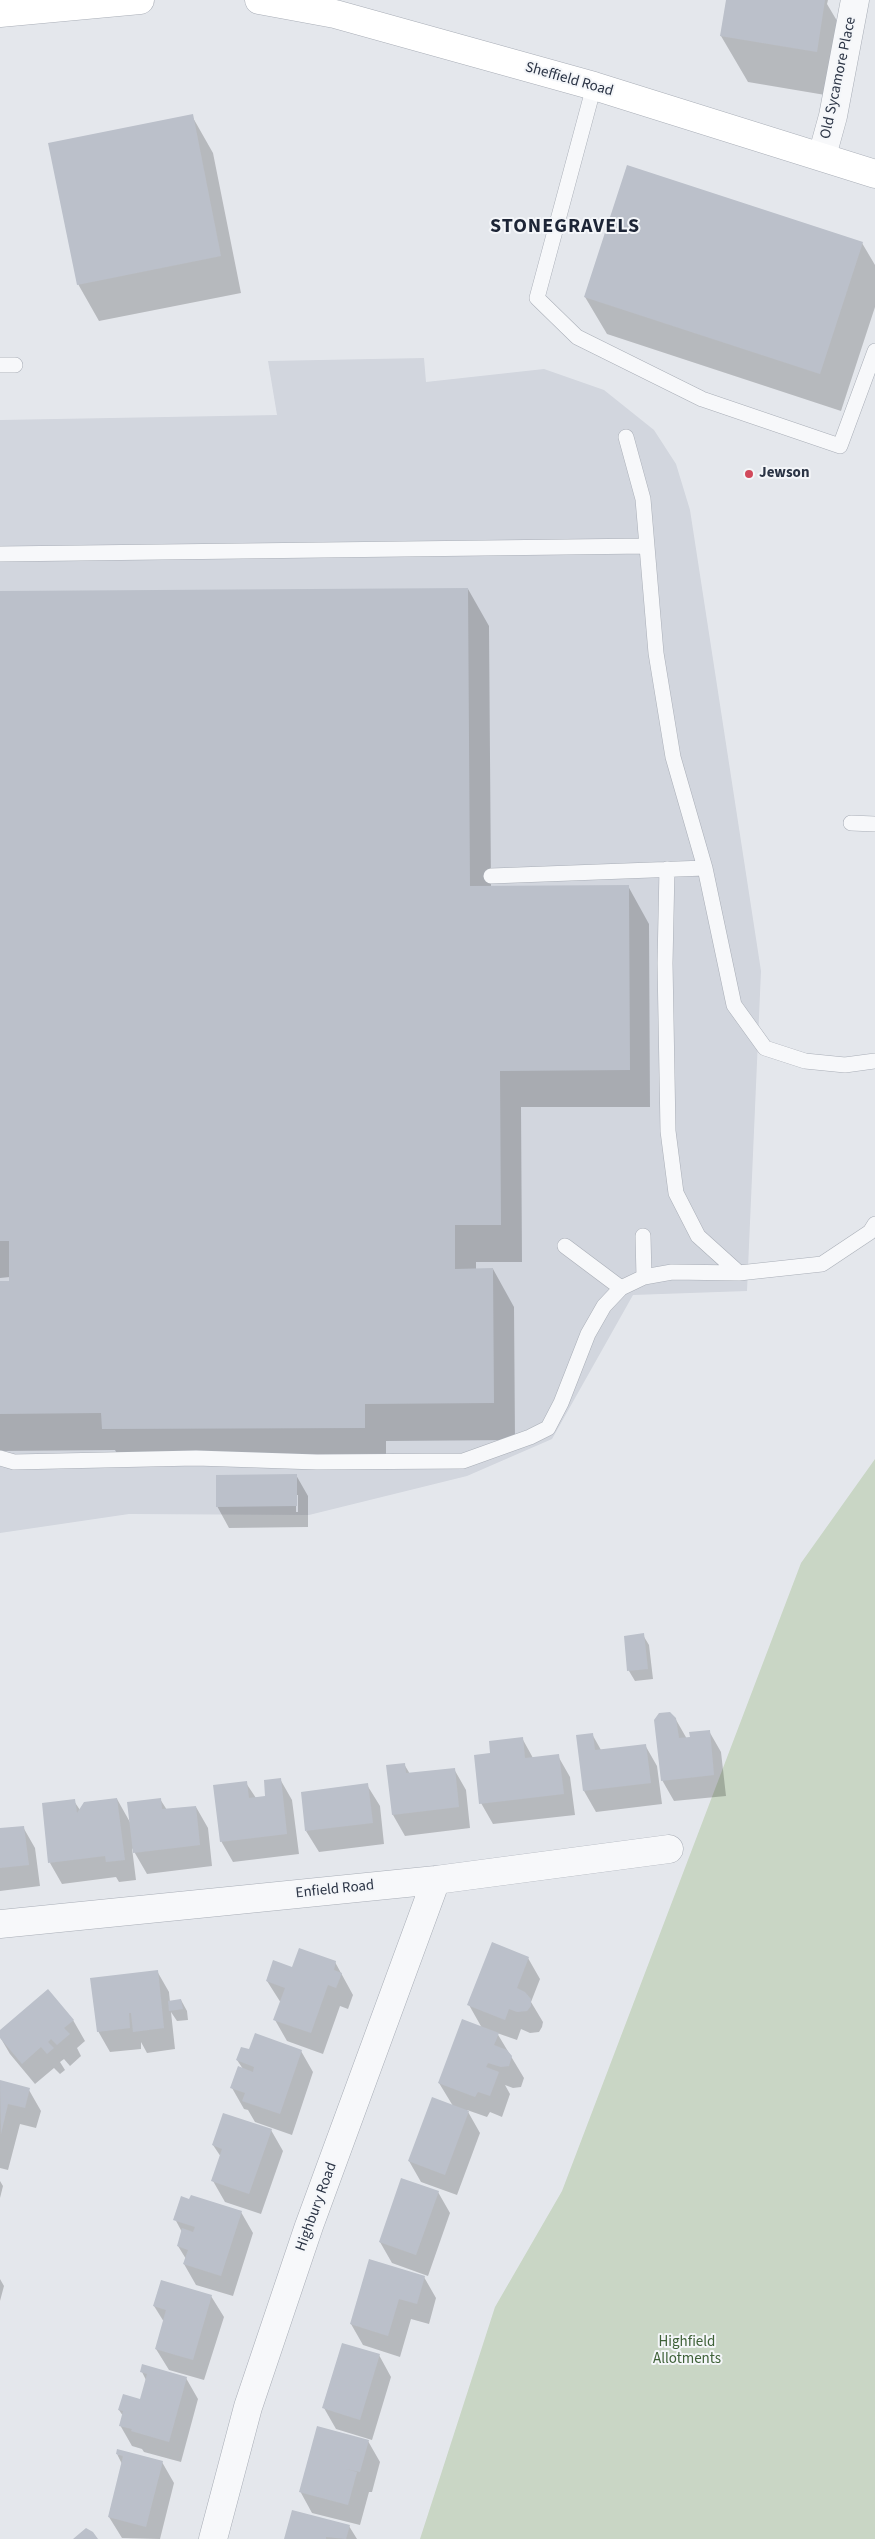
<!DOCTYPE html>
<style>
body{margin:0}
canvas{display:block;background:#e4e7ec}
</style>
<canvas width="875" height="2539"></canvas>
<script>
const context = document.querySelector('canvas').getContext('2d');
context.lineJoin = 'round';
function fill(path, color) { context.fillStyle = color; context.fill(path, 'evenodd'); }
const shape = rows => new Path2D(rows.map(r => 'M' + r).join(''));
function stroke(path, color, width, dash) { context.strokeStyle = color; context.lineWidth = width; context.lineCap = dash ? 'butt' : 'round'; context.setLineDash(dash || []); context.stroke(path); }
function label(font, color, halo, rows, align = 'center') {
  context.font = font + ' "Source Sans 3",sans-serif'; context.lineWidth = 4; context.setLineDash([]); context.textBaseline = 'middle'; context.strokeStyle = halo; context.fillStyle = color; for (const [text, x, y, turn = 0] of rows) {
    context.save(); context.translate(x, y); context.rotate((+turn || 0) * Math.PI / 180); context.textAlign = isNaN(turn) ? turn : align; if (halo) context.strokeText(text, 0, 0); context.fillText(text, 0, 0); context.restore();
  }
}
const built = shape([
 [424,358,426,382,544,369,604,390,654,430,676,464,690,510,761,971,747,1291,633,1295,552,1439,467,1476,309,1515,129,1514,0,1533,0,420,277,415,268,361]
]);
const green = shape([
 [875,1459,875,2539,420,2539,495,2307,562,2191,801,1563]
]);
const shadow = shape([
 [727,0,828,0,827,4,852,46,843,98,748,82,721,36],
 [192,116,213,153,241,293,99,321,78,284],
 [862,243,875,265,875,307,841,411,607,334,585,297],
 [468,589,489,626,491,887,628,886,649,924,650,1107,521,1107,522,1262,476,1262,476,1270,493,1269,514,1307,515,1440,386,1441,386,1465,124,1466,115,1450,0,1451,0,1282,10,1282,10,1277,0,1278,0,592],
 [296,1475,308,1496,308,1527,229,1528,217,1506],
 [296,1495,298,1495,298,1512,296,1512],
 [643,1635,649,1645,653,1679,635,1681,629,1671,625,1637],
 [675,1718,687,1739,709,1731,721,1752,726,1796,674,1801,662,1780],
 [592,1734,601,1750,645,1745,657,1766,662,1804,596,1812,584,1791],
 [522,1738,533,1758,558,1756,570,1777,575,1815,493,1824,481,1803,492,1754],
 [404,1764,410,1774,454,1769,466,1790,470,1828,405,1836,393,1815],
 [280,1779,292,1800,299,1854,233,1862,221,1841,246,1783,256,1798,267,1797],
 [367,1785,380,1806,384,1844,319,1852,306,1831],
 [117,1799,131,1824,160,1799,167,1810,196,1807,208,1828,212,1866,147,1874,132,1848,136,1880,119,1882,116,1877,62,1884,50,1863,74,1801,80,1810],
 [23,1827,35,1848,40,1886,0,1891,0,1830],
 [528,1958,540,1979,531,2002,543,2022,542,2027,539,2032,530,2033,521,2029,517,2040,497,2033,524,2078,521,2087,513,2088,505,2085,510,2094,502,2117,490,2112,487,2117,467,2110,480,2133,457,2195,421,2182,409,2161,453,2106,439,2083,482,2028,469,2005],
 [335,1962,353,1995,348,2009,340,2006,323,2054,287,2041,275,2020,281,2003,267,1981,293,1968],
 [157,1971,169,1992,170,2002,181,2000,187,2011,188,2020,177,2021,171,2012,175,2049,147,2053,141,2042,141,2049,110,2052,98,2031],
 [73,2020,85,2041,77,2048,81,2056,70,2066,64,2059,60,2062,65,2070,60,2074,54,2068,35,2084,10,2054,0,2037,0,2032],
 [250,2051,301,2051,313,2072,292,2135,255,2122,248,2110,244,2109,232,2088,243,2069,237,2060],
 [0,2082,29,2090,41,2111,36,2128,20,2124,8,2170,0,2168],
 [271,2130,283,2151,261,2214,225,2202,213,2181,221,2157,213,2145],
 [0,2181,3,2186,0,2198],
 [438,2192,450,2213,428,2276,392,2263,380,2242],
 [241,2212,253,2233,233,2296,196,2285,184,2264,186,2259,178,2246,182,2232,175,2219],
 [424,2277,436,2298,429,2324,411,2319,400,2357,363,2345,351,2324],
 [0,2279,4,2286,0,2301],
 [211,2296,224,2317,204,2380,169,2370,156,2349,164,2322,154,2306],
 [379,2355,391,2377,372,2440,336,2429,324,2408],
 [142,2372,186,2378,198,2399,181,2462,144,2452,142,2449,132,2446,120,2425,123,2416,119,2410,141,2400,146,2380],
 [368,2441,380,2462,372,2492,369,2492,360,2525,312,2513,300,2491],
 [117,2454,162,2462,174,2483,160,2539,122,2538,109,2517,122,2464],
 [349,2526,357,2539,286,2539]
]);
const building = shape([
 [726,0,825,0,817,52,720,36],
 [193,114,221,256,77,285,48,143],
 [627,165,863,242,820,374,584,297],
 [468,588,470,886,629,885,630,1070,500,1071,501,1225,455,1225,455,1269,493,1268,494,1403,365,1404,365,1428,102,1429,101,1413,0,1414,0,1281,9,1281,9,1241,0,1241,0,591],
 [297,1474,297,1506,216,1507,216,1475],
 [644,1633,648,1669,627,1671,624,1636],
 [670,1712,676,1718,679,1738,690,1737,689,1732,710,1730,714,1775,661,1781,654,1720,659,1713],
 [593,1733,595,1750,646,1744,651,1783,583,1791,576,1735],
 [523,1737,525,1758,559,1754,564,1794,479,1804,474,1755,490,1753,489,1741],
 [405,1763,406,1773,455,1768,459,1807,392,1815,386,1765],
 [281,1778,287,1834,220,1842,213,1785,247,1781,249,1798,265,1796,264,1780],
 [368,1783,373,1823,305,1831,301,1792],
 [117,1798,125,1860,106,1862,105,1856,48,1863,42,1803,75,1799,77,1813,84,1802],
 [161,1798,162,1809,196,1806,200,1845,133,1853,127,1802],
 [24,1826,29,1865,0,1868,0,1828],
 [492,1942,529,1957,517,1988,525,1992,531,1999,531,2006,527,2011,517,2012,509,2009,505,2020,467,2005],
 [299,1948,336,1961,334,1970,342,1973,336,1988,328,1985,311,2033,273,2020,285,1988,266,1981,273,1960,292,1967],
 [158,1970,164,2028,133,2032,131,2013,129,2013,130,2028,97,2032,90,1978],
 [48,1989,74,2020,64,2028,70,2034,57,2045,51,2039,48,2042,54,2048,47,2054,41,2047,22,2064,0,2038,0,2030],
 [181,1999,183,2009,169,2011,168,2001],
 [462,2019,499,2033,494,2045,507,2050,512,2056,509,2066,501,2067,488,2063,486,2067,499,2072,490,2096,478,2092,475,2097,438,2083],
 [255,2033,302,2050,280,2114,242,2101,245,2093,230,2088,238,2066,253,2072,254,2067,236,2060,241,2047,249,2049],
 [0,2080,30,2088,25,2108,8,2104,1,2134],
 [432,2097,469,2111,445,2175,408,2161],
 [223,2113,272,2129,249,2194,211,2181,222,2149,212,2145],
 [401,2178,439,2191,416,2255,379,2242],
 [191,2195,242,2211,221,2276,183,2264,188,2250,177,2246,182,2228,193,2232,195,2227,173,2220,181,2196,189,2199],
 [369,2259,425,2276,417,2304,399,2299,388,2336,350,2324],
 [161,2280,212,2295,193,2360,155,2349,166,2310,153,2306],
 [342,2343,380,2354,360,2420,322,2408],
 [142,2364,187,2377,169,2442,131,2431,132,2429,119,2426,123,2411,118,2410,123,2394,140,2399,147,2374,140,2372],
 [317,2426,369,2440,360,2472,346,2469,357,2472,348,2505,299,2492],
 [117,2449,163,2461,146,2527,108,2517,123,2456,116,2454],
 [292,2510,350,2525,346,2539,326,2537,326,2539,284,2539],
 [86,2528,93,2532,98,2539,73,2539]
]);
const lane = shape([
 [594,86,537,298,577,337,702,399,840,446,875,351],
 [0,365,15,365],
 [626,437,643,499,656,653,673,757,705,868,734,1005,765,1048,805,1061,845,1065,875,1061],
 [0,554,647,546],
 [851,823,875,824],
 [667,869,665,963,668,1131,676,1193,698,1236,739,1273],
 [491,876,705,868],
 [643,1236,644,1277],
 [565,1246,621,1288],
 [0,1458,14,1462,196,1458,317,1462,463,1461,530,1437,548,1428,561,1403,588,1334,604,1306,621,1288,644,1277,672,1272,739,1273,822,1264,870,1232,875,1224]
]);
const street = shape([
 [822,156,833,116,855,0],
 [0,1924,436,1880,669,1849],
 [213,2539,248,2407,309,2226,436,1880]
]);
const secondary = shape([
 [259,0,335,14,594,86,875,174],
 [0,13,140,0]
]);
const markers = [
 [749,474,5,"#d1495b"]
];
const streetNames = [
 ["Old Sycamore Place",839,78,-78],
 ["Sheffield Road",569,80,16],
 ["Enfield Road",335,1890,-6],
 ["Highbury Road",317,2207,-70]
];
const poiNames = [
 ["Jewson",759,474]
];
const parkNames = [
 ["Highfield",687,2343],
 ["Allotments",687,2360]
];
const districtNames = [
 ["STONEGRAVELS",565,228]
];
fill(built, '#d2d6de');
fill(green, '#c9d6c5');
fill(shadow, '#0003');
fill(building, '#bbc0ca');
stroke(lane, '#a9aeb7', 16);
stroke(street, '#a9aeb7', 29);
stroke(secondary, '#a9aeb7', 29);
stroke(lane, '#f7f8fa', 15);
stroke(street, '#f7f8fa', 28);
stroke(secondary, '#fff', 28);
for (const [x, y, r, color] of markers) { const dot = new Path2D(); dot.arc(x, y, r, 0, 2 * Math.PI); context.fillStyle = color; context.fill(dot); stroke(dot, '#f4f6f9', 2); }
label('15px', '#2b3445', '#f4f6f9', streetNames);
label('bold 15px', '#2b3445', '#f4f6f9', poiNames, 'left');
label('15px', '#3f6138', '#f4f6f9', parkNames);
context.letterSpacing = '1px';
label('bold 20px', '#1d2536', '#f4f6f9', districtNames);
context.letterSpacing = '0px';
</script>
